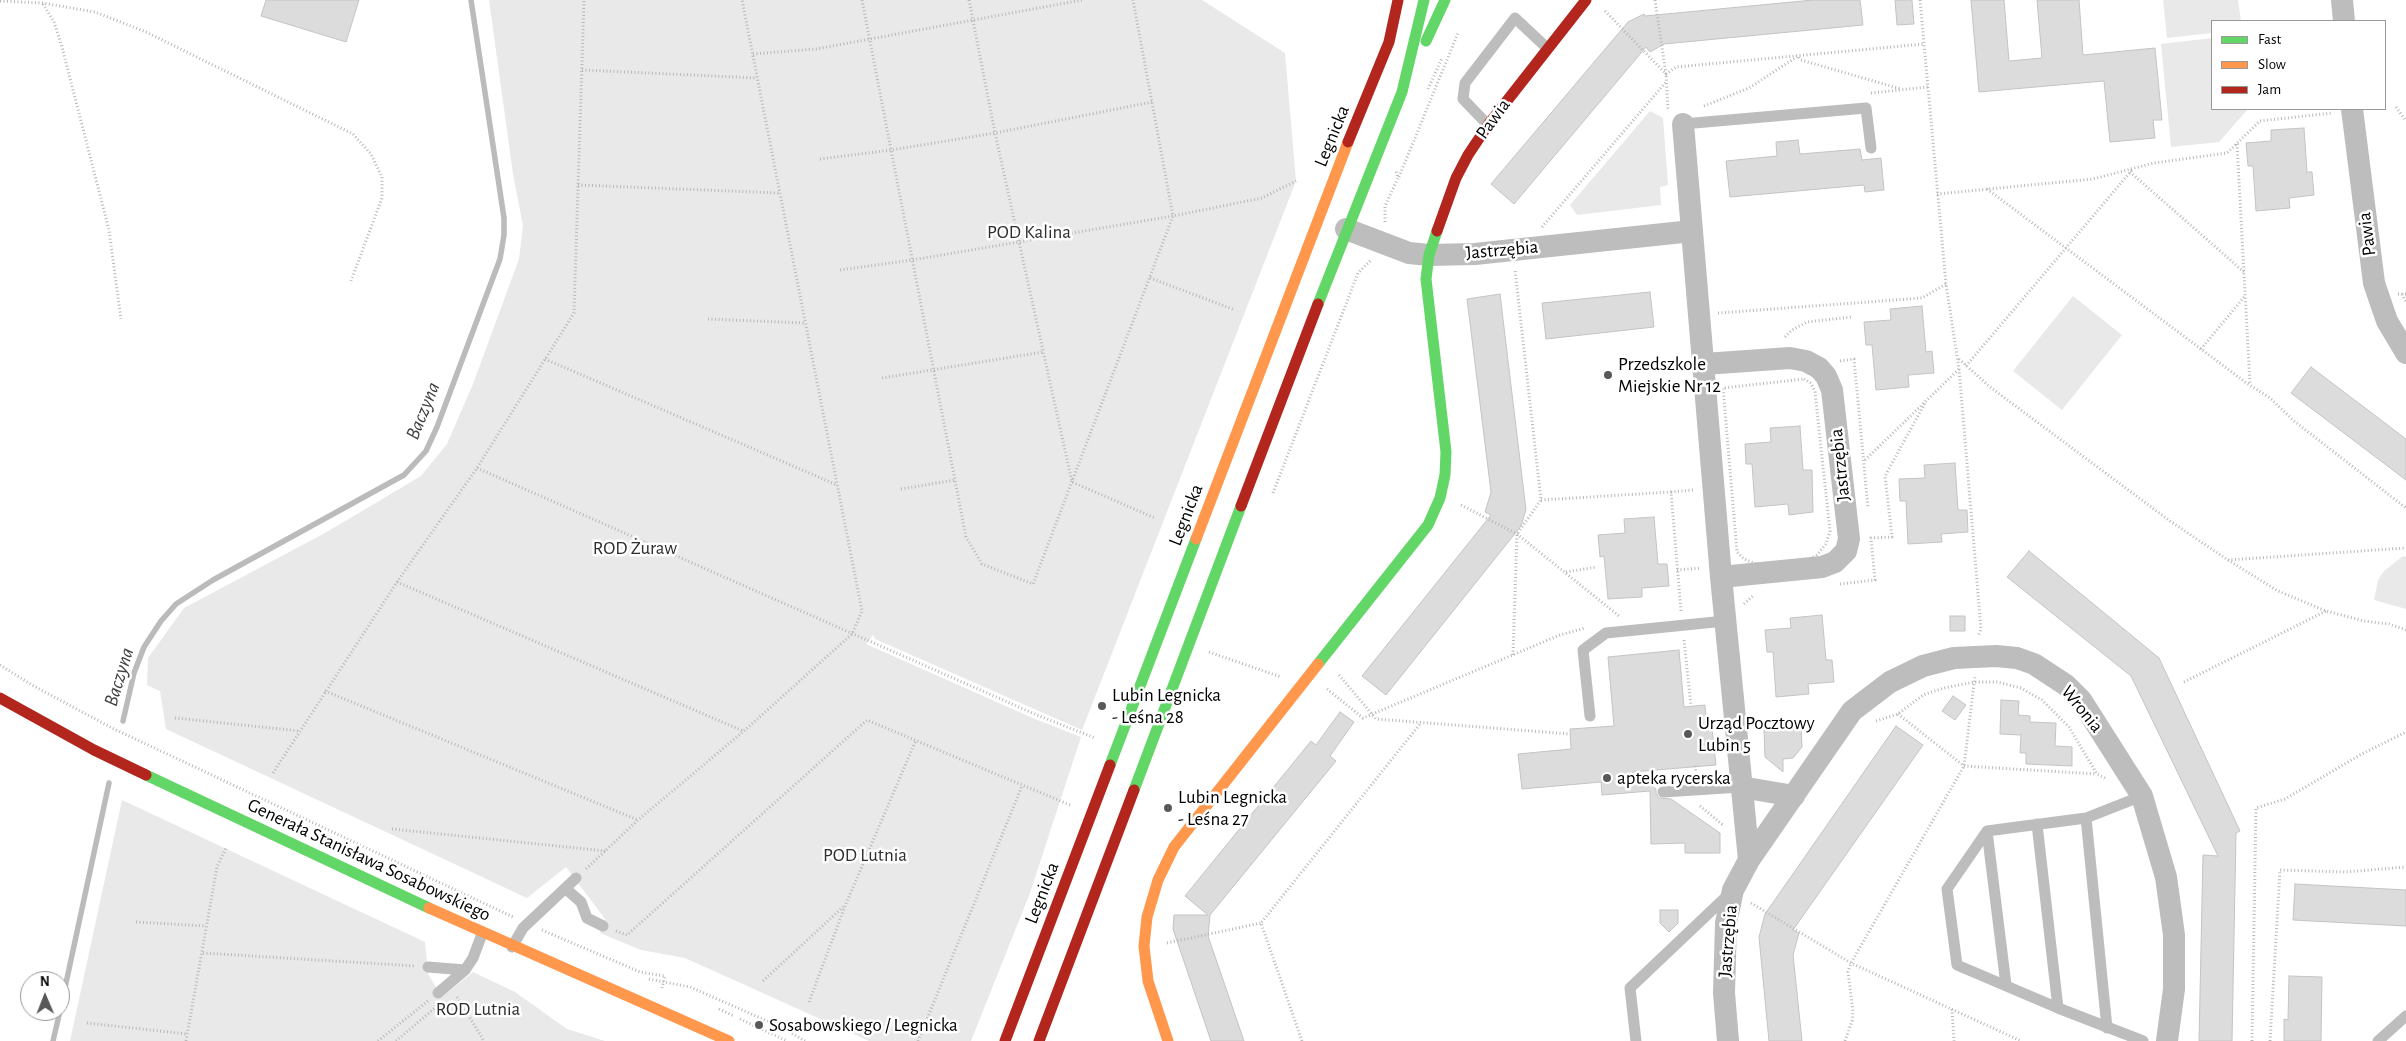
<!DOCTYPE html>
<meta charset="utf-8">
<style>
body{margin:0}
#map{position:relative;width:2406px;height:1041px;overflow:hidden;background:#fff;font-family:"Alegreya Sans",sans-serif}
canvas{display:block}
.legend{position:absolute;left:2211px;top:20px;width:175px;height:90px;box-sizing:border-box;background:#fff;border:1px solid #999;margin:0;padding:6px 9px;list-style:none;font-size:15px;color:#000}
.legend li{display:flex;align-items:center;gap:10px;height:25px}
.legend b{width:25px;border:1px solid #999}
.north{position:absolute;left:20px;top:971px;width:50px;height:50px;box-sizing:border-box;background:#fff;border:1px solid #999;border-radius:50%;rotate:359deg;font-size:14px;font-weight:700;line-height:20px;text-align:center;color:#000}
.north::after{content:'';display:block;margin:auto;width:18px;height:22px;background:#595959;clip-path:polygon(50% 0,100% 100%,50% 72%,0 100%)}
</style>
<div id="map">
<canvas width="2406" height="1041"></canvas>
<ul class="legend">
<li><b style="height:6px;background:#63d668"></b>Fast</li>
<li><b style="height:6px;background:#ff974d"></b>Slow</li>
<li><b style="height:6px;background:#b3261e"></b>Jam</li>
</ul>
<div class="north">N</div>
</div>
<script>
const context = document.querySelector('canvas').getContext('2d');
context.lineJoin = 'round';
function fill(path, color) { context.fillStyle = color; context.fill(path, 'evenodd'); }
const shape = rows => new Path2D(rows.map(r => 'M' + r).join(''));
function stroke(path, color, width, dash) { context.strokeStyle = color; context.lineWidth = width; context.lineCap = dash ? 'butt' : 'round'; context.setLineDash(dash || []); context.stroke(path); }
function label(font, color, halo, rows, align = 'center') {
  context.font = font + ' "Alegreya Sans",sans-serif'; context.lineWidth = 5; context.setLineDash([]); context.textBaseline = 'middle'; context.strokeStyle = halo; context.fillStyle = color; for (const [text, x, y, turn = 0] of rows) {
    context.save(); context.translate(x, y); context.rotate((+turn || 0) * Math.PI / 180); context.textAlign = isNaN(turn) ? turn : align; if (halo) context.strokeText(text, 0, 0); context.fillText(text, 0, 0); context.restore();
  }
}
const green = shape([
 [489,0,1202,0,1285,53,1296,181,1082,730,875,639,873,635,866,644,1035,719,1081,737,1030,893,971,1041,869,1041,685,958,641,950,600,933,605,919,566,867,527,898,166,729,160,691,147,685,148,658,184,608,325,533,421,476,447,444,473,384,519,259,523,226,513,174],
 [2163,0,2238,0,2241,21,2212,21,2212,33,2167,38],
 [2212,38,2212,109,2248,109,2219,142,2171,147,2161,44],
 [1650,111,1663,118,1668,185,1660,187,1661,205,1577,215,1570,205],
 [2073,296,2122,335,2062,410,2013,371],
 [2403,556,2406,557,2406,609,2374,600,2378,580,2384,571],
 [122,800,425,942,428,974,442,997,473,972,515,992,567,1029,605,1041,70,1041]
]);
const stream = shape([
 [123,721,134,673,144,647,161,621,176,604,213,580,404,475,426,451,437,427,500,259,504,235,504,218,471,0],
 [60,1011,109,783],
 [53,1041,60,1011]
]);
const building = shape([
 [266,0,359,0,346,42,261,16,266,0],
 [1813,0,1860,0,1863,25,1664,44,1650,52,1646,47,1514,204,1491,184,1628,22,1644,14,1645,16,1813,0],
 [1895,0,1912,0,1914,24,1897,25,1895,0],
 [1971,0,2004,0,2009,61,2042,58,2037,0,2079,0,2083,55,2155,48,2162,120,2153,120,2155,138,2110,142,2104,81,1979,92,1971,0],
 [2304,128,2307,172,2312,172,2314,195,2289,198,2290,208,2256,211,2253,166,2248,166,2246,143,2271,141,2271,130,2304,128],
 [1798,140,1800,154,1860,149,1862,160,1881,158,1884,190,1865,192,1864,185,1730,197,1726,161,1777,156,1776,142,1798,140],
 [1650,292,1654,327,1546,339,1542,303,1650,292],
 [1500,294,1526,510,1521,526,1386,695,1362,676,1491,515,1485,512,1491,492,1467,299,1500,294],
 [1922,306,1926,352,1932,351,1934,373,1908,375,1909,387,1876,390,1872,345,1866,345,1864,322,1891,320,1890,309,1922,306],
 [2311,367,2406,439,2406,480,2291,393,2311,367],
 [1800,426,1803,470,1812,470,1813,512,1789,515,1788,504,1755,507,1752,464,1746,464,1745,444,1771,442,1770,428,1800,426],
 [1955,463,1958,510,1967,510,1968,532,1941,534,1942,542,1908,544,1906,501,1900,501,1899,479,1925,478,1924,465,1955,463],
 [1654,517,1658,564,1667,564,1669,586,1642,588,1642,597,1608,599,1604,556,1600,557,1598,535,1625,533,1624,519,1654,517],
 [2029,551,2159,658,2240,831,2236,833,2232,1041,2199,1041,2203,855,2218,856,2131,676,2007,577,2029,551],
 [1822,615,1826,660,1832,660,1834,682,1808,684,1809,694,1776,697,1773,652,1767,652,1765,630,1791,628,1790,618,1822,615],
 [1950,616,1965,616,1965,631,1950,631,1950,616],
 [1679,650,1684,707,1705,705,1707,729,1712,729,1716,765,1632,772,1656,789,1656,793,1659,798,1671,799,1720,833,1720,853,1685,853,1685,843,1651,844,1650,791,1602,795,1601,782,1522,789,1518,754,1571,749,1570,729,1614,726,1608,657,1679,650],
 [1953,696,1966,705,1955,720,1942,711,1953,696],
 [2001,700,2019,701,2018,715,2030,716,2030,722,2056,723,2055,746,2072,747,2072,766,2026,764,2026,753,2020,753,2021,735,2000,734,2001,700],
 [1340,712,1354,722,1330,756,1336,761,1210,915,1208,936,1244,1041,1211,1041,1173,929,1174,915,1208,915,1185,896,1311,741,1316,745,1340,712],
 [1801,724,1802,747,1793,758,1783,759,1783,772,1765,757,1764,730,1772,730,1772,725,1801,724],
 [1896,726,1923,745,1793,930,1799,933,1793,955,1802,1041,1769,1041,1759,937,1765,914,1896,726],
 [2295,884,2406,890,2406,926,2293,920,2295,884],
 [1660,910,1678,910,1678,923,1669,932,1660,923,1660,910],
 [2289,976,2322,977,2321,1041,2284,1041,2284,1019,2288,1020,2289,976]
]);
const path = shape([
 [862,0,966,537,982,564,1033,584,1173,216,1133,0],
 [969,0,995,133,1072,482,1155,518],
 [1655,0,1666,74,1668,111],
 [1920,0,1946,284,1959,369,1981,629,1978,636],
 [0,1,43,3,95,12,146,32,353,134,371,154,382,177,382,198,351,281],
 [43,4,54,22,62,47,109,230,121,319],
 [1605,11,1666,74,1676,67,1924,44],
 [753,54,816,49,1082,0],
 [582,70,757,78],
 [1428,89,1442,58],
 [1871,93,1928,87],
 [1704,106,1749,88,1798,56,1801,60,1901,89],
 [2396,107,2406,121],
 [2237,144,2250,384],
 [820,159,891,150,995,133,1152,102],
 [2130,172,2244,272],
 [1399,177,1458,33],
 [578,185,780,193],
 [1987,189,2245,382,2270,398,2294,421,2406,508],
 [1937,194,2093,179,2154,163,2227,153,2260,121,2332,113],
 [1385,222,1385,206,1398,178,1396,171],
 [1542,227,1666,82],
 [840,270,912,260,1173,216,1262,198,1296,181],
 [1150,278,1235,310],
 [2398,294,2406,294],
 [2402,294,2406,302],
 [1718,313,1922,298,1946,284],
 [708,319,805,323],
 [1785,337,1792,330,1807,322,1851,317],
 [2201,349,2245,296],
 [545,359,837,485],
 [1959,359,1990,387,2170,521,2228,560,2278,591,2326,611,2364,621,2389,624,2406,630],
 [1840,361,1854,359,1868,508],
 [1966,366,2132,170],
 [882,378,1043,352],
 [1804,379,1811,383,1815,392,1830,531,1826,544,1817,555,1807,560,1758,565,1744,559,1737,552,1723,388,1804,379],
 [1865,460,1959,369],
 [477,468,1037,715,1095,738],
 [901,489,955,480],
 [1671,492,1693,490],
 [1273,493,1358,273,1371,260],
 [1541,500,1671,492,1681,611],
 [1461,505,1517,534,1619,616],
 [2228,560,2406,548],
 [1677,570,1701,568],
 [1566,572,1597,567],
 [397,582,743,731],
 [1840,584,1875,580,1871,538,1892,537,1885,476,1925,403],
 [1744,604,1754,595],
 [1684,640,1691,706],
 [1209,652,1281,677],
 [1513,655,1517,534,1541,500,1515,270],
 [0,665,32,685,112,728,513,917],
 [1339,675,1376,719,1570,734],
 [2184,682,2326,611],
 [1327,689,1363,718,1560,635,1585,628],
 [325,691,638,820],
 [1898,714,1964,766,2096,774],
 [175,718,300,731],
 [1876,721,1898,714,1923,695,1944,688,1974,682,1997,682,2021,688,2042,700,2069,727,2097,774,2105,778],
 [1695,766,1696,775],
 [273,773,397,582,477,468,574,313,584,0],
 [1700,806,1724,826],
 [392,829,606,851],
 [586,869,638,820,744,731,852,634,862,611,742,0],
 [1751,903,1851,963,2021,1041],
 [136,922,206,926],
 [542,930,640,972,665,976,662,988],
 [616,931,627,935,867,720,1070,805],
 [1167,943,1261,923],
 [203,953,415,966],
 [649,979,690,987,781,1027,805,1041],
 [763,981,843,907],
 [457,997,484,1041],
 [809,1002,845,906,916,740],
 [719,1009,734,1016],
 [1952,1009,1954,1041],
 [740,1019,787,1041],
 [87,1023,187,1034],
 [186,1041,217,867,226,848],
 [378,1041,428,1001],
 [396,1041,435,1008],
 [918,1041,1022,786],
 [1302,1041,1261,923,1420,724],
 [1845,1041,1852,1021,1853,1011,1848,972,1851,963,1964,766,1975,676],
 [2252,1041,2256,808,2285,799,2360,755,2406,732],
 [2270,1041,2280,870,2345,872,2406,867]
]);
const lane = shape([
 [1683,124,1866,108,1871,148],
 [1488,125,1463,99,1465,83,1515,18,1547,48],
 [1590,716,1583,650,1606,633,1725,621],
 [1663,792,1741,787],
 [2142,796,2086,818,1987,831,1947,889,1957,965,2058,1008,2143,1041],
 [2086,818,2107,1028],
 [2037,824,2058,1008],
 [1987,831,2006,985],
 [566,889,581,902,587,918,603,926],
 [512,947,523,928,576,878],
 [428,967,465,970],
 [438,993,465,970,473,958,482,934],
 [1636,1041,1630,988,1728,895],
 [2378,1041,2406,1016]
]);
const street = shape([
 [2342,0,2344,21],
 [2352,109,2374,283,2387,321,2406,353],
 [1683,124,1721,577,1749,860,1733,890,1726,923,1724,993,1728,1041],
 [1346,229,1409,253,1429,255,1475,254,1692,231],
 [1704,364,1790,358,1806,361,1819,368,1826,376,1832,390,1849,539,1846,551,1835,562,1822,567,1721,577],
 [1741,787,1794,796],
 [1749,860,1852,711,1890,682,1923,666,1954,658,1996,656,2017,658,2034,664,2066,685,2081,700,2142,796,2166,877,2174,935,2174,989,2167,1041]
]);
const fast = shape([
 [1426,41,1445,0],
 [1318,304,1402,92,1424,0],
 [1318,664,1428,525,1440,498,1445,475,1446,452,1426,279,1429,255,1437,231],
 [1110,765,1196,539],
 [146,775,429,908],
 [1134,790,1241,506]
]);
const slow = shape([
 [1196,539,1348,142],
 [429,908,729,1041],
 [1168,1041,1148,981,1144,946,1147,917,1158,880,1174,847,1318,664]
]);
const jam = shape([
 [1348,142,1389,42,1398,0],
 [1437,231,1456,178,1468,155,1488,125,1586,0],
 [1241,506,1318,304],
 [0,698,94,750,146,775],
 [1005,1041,1110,765],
 [1039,1041,1134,790]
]);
const markers = [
 [1608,375,5,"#595959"],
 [1102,706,5,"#595959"],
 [1688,734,5,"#595959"],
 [1607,778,5,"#595959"],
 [1168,808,5,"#595959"],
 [759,1025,5,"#595959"]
];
const streetNames = [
 ["Pawia",1493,119,-54],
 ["Legnicka",1332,136,-68],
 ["Pawia",2367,234,-97],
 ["Jastrzębia",1502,250,-5],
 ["Jastrzębia",1840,465,-96],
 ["Legnicka",1186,515,-69],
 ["Wronia",2082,709,51],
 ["Generała Stanisława Sosabowskiego",369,860,25],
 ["Legnicka",1042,893,-69],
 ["Jastrzębia",1728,941,-85]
];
const parkNames = [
 ["POD Kalina",1029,232],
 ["ROD Żuraw",635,548],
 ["POD Lutnia",865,855],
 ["ROD Lutnia",478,1009]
];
const poiNames = [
 ["Przedszkole",1618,364],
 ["Miejskie Nr 12",1618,386],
 ["Lubin Legnicka",1112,695],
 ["- Leśna 28",1112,717],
 ["Urząd Pocztowy",1698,723],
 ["Lubin 5",1698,745],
 ["apteka rycerska",1617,778],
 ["Lubin Legnicka",1178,797],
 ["- Leśna 27",1178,819],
 ["Sosabowskiego / Legnicka",769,1025]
];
const waterNames = [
 ["Baczyna",423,411,-68],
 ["Baczyna",119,677,-73]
];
fill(green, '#e9e9e9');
stroke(stream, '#bbb', 5.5);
fill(building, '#dcdcdc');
stroke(building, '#c4c4c4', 1);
stroke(path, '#b8b8b8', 3, [1, 2.5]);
stroke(lane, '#bdbdbd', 11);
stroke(street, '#bdbdbd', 22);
stroke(fast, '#63d668', 11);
stroke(slow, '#ff974d', 11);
stroke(jam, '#b3261e', 11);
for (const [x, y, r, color] of markers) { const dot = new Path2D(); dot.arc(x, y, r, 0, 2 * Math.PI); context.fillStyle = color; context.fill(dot); stroke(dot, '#fff', 2); }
label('19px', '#000', '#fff', streetNames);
label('19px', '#2e2e2e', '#fff', parkNames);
label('19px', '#000', '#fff', poiNames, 'left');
label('italic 20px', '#3f3f3f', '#fff', waterNames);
</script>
